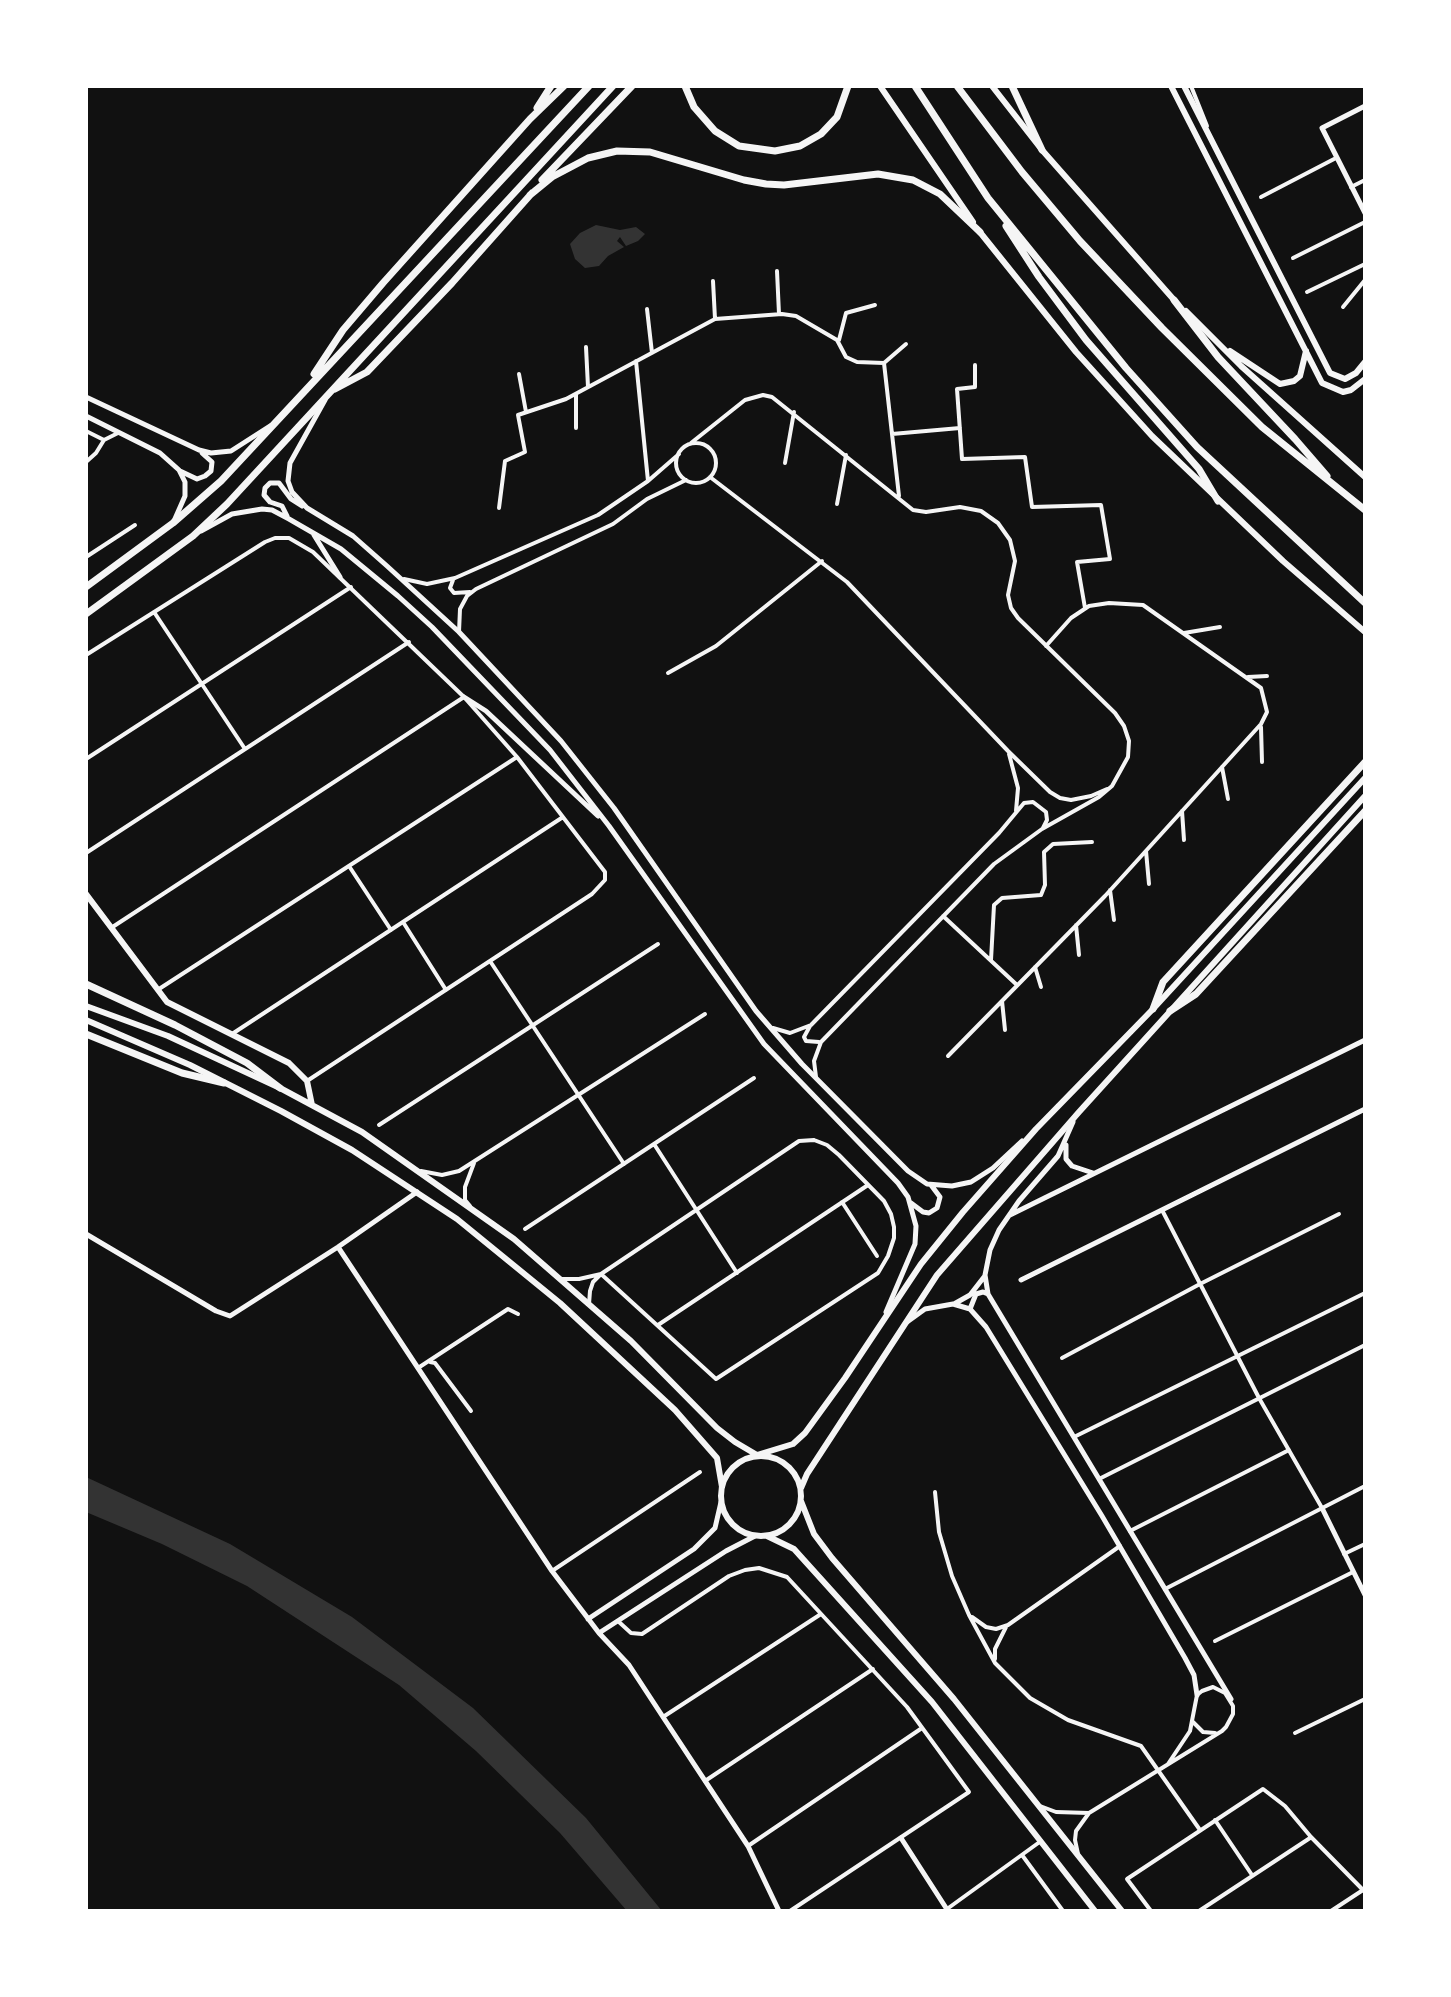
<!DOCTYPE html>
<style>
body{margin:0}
#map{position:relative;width:1451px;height:1997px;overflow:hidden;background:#111;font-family:Overpass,sans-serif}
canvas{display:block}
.frame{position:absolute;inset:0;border:88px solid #fff;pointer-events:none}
</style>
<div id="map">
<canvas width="1451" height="1997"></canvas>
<div class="frame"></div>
</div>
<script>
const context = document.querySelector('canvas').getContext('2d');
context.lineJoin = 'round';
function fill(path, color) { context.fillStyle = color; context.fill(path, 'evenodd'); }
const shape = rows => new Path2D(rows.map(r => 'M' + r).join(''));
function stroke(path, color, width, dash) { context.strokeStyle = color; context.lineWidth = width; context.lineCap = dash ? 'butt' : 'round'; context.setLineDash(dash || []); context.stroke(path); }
const water = shape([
 [596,225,620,230,636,227,645,234,638,241,626,246,620,237,617,241,624,247,608,256,599,266,585,268,575,259,570,244,580,233],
 [86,1477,230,1544,352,1617,473,1708,586,1818,662,1911,627,1911,560,1833,476,1751,399,1685,247,1586,162,1544,86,1512]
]);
const minor = shape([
 [1191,86,1207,126],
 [1351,187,1365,180],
 [1261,197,1336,158],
 [1293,258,1365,222],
 [777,271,779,314],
 [713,281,715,319],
 [1307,292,1365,264],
 [1343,307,1365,280],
 [647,309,652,353],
 [839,340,846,313,875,305],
 [586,347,588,387],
 [636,361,648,481],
 [884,363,906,344],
 [975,365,975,387,957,389,962,459,1025,457,1032,507,1101,505,1110,559,1077,562,1085,608],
 [519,374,526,412],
 [576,394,576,428],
 [86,431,104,440,118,433],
 [892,434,960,428],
 [691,443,745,400,763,395,772,397,913,510,926,512,960,507,981,511,998,523,1010,540,1015,561,1008,595,1011,608,1018,618,1115,713,1124,726,1129,741,1128,757,1112,786,1099,797,1042,829,994,864,821,1042,814,1061,816,1077],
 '676 463a20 20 0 1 1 40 0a20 20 0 1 1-40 0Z',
 [86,462,96,453,104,440],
 [785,463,794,412],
 [710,477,847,582,1008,751,1050,792,1060,798,1071,800,1091,796,1107,789],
 [837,504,846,455],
 [499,508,505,461,525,452,518,415,566,399,715,319,782,314,796,316,837,340,846,357,857,362,884,363,899,496],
 [86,557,135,525],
 [404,579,427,584,455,578,598,515,648,481,679,454],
 [453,580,450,588,454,593,470,592],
 [154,612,245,749],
 [459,632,460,609,467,596,476,589,613,524,647,499,686,480],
 [1184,633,1220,627],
 [86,655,265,542,275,538,289,538,313,552,464,697,517,757,605,872,605,880,592,894,307,1081],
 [668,673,716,646,822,561],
 [1248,677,1267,676],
 [1261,727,1262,762],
 [1009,754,1018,788,1016,811],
 [86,759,351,587],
 [1222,767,1228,799],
 [1182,811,1184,840],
 [1146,851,1149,884],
 [86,853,409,642],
 [349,866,391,930],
 [1110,890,1114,920],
 [943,916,1017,985],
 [403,922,446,990],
 [1076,925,1079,955],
 [111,928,464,697],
 [991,960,994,905,1002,898,1041,895,1045,885,1044,852,1053,844,1092,842],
 [490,961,624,1164],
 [1035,967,1041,987],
 [159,989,517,757],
 [1002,1001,1005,1030],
 [810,1026,804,1037,806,1041,819,1042],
 [773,1028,790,1033,811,1025,999,833,1024,803,1033,802,1046,812,1047,820,1043,828],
 [232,1034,563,817],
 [948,1056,1105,896,1261,724,1267,712,1261,688,1143,605,1109,603,1089,606,1071,618,1046,646],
 [379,1125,658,944],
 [814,1140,827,1145,839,1155,884,1201,891,1214,894,1227,894,1238,888,1256,878,1273,716,1379,601,1274,799,1141,814,1140],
 [654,1144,737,1273],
 [421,1171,442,1175,459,1171,705,1014],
 [842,1202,877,1256],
 [470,1206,465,1200,465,1187,474,1163],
 [1162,1210,1259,1398,1322,1508],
 [525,1229,754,1078],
 [562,1279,579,1279,601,1274,593,1282,590,1291,589,1304],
 [658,1325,868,1185],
 [1062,1358,1200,1284,1339,1214],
 [430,1362,435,1363,471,1411],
 [418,1368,508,1309,518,1314],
 [1074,1437,1365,1293],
 [1099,1479,1365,1345],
 [935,1492,939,1532,952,1576,969,1615,995,1663,1030,1698,1068,1720,1141,1746,1200,1830],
 [1130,1531,1289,1450],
 [1344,1554,1365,1544],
 [552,1571,700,1472],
 [1165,1589,1365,1486],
 [972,1617,986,1627,996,1629,1008,1625,1120,1546],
 [619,1622,631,1633,642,1634,729,1576,745,1570,759,1568,787,1577,907,1707,969,1792,790,1911],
 [1215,1641,1353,1572],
 [995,1659,995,1649,1006,1627],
 [663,1717,821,1614],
 [1193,1722,1203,1732,1215,1733],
 [1295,1733,1365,1699],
 [705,1781,873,1669],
 [1040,1806,1056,1812,1089,1813],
 [1215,1820,1252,1875],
 [748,1846,922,1728],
 [1078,1854,1075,1840,1076,1831,1089,1813,1222,1731,1226,1727,1233,1714,1233,1706,1225,1693,1213,1687,1202,1691,1197,1695,1190,1731,1168,1764],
 [1022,1855,1063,1911],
 [947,1909,1041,1841],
 [1151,1911,1127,1879,1263,1789,1285,1806,1311,1837,1365,1892],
 [1199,1911,1310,1838],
 [1331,1911,1363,1890]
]);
const tertiary = shape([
 [1365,106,1322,128,1365,213],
 [86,397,199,450,211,453,231,451,270,426],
 [325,400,290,463,288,481,292,492,307,508,353,536,387,566,459,632,561,741,614,808,756,1011,802,1064,908,1171,927,1184,952,1186,971,1182,993,1168,1022,1141],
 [86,416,160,453,179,470,185,482,185,496,174,521],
 [180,471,197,479,205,476,211,471,212,462,202,453],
 [287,516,282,506,270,502,264,495,265,488,270,483,279,483,291,499,302,506],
 [201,531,232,514,262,509,272,510,289,519,341,549,398,596,432,627,550,750,609,826,764,1044,898,1183,908,1197,916,1226,915,1244,886,1312],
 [314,535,340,577],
 [464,697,486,711,598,816],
 [1073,1122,1058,1156,1019,1201,999,1230,990,1250,985,1275,988,1294,1231,1699],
 [1066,1145,1066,1159,1072,1166,1093,1173],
 [911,1203,923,1212,929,1213,937,1208,940,1197,931,1185],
 [1010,1215,1365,1040],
 [86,1234,216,1311,230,1316,338,1247,417,1192],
 [338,1247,552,1571,599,1633,629,1665,663,1717,748,1846,779,1911],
 [1021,1280,1365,1109],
 [954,1304,970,1295,984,1277],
 [970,1309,976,1294,983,1292,988,1294],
 [907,1322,925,1309,953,1304,970,1309,986,1327,1102,1516,1185,1658,1194,1675,1197,1695],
 [1322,1508,1365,1595],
 [588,1619,694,1549,715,1528,721,1502],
 [599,1633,726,1551,755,1536],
 [901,1838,948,1911]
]);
const secondary = shape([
 [86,894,167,1002,289,1063,307,1081,312,1105],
 [86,1006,168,1036,280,1088,362,1132,514,1239,631,1341,717,1428,735,1442,757,1455,793,1444,805,1433,845,1378,921,1264,963,1212,1036,1129,1153,1009,1365,778],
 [86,1020,190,1065,281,1111,352,1150,457,1219,560,1303,675,1410,717,1458,722,1487],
 '721 1496a40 40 0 1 1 80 0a40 40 0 1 1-80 0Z',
 [801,1488,807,1474,937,1275,1079,1112,1365,796],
 [801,1501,814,1534,832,1558,954,1699,1122,1911],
 [767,1536,794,1549,932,1702,1095,1911]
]);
const primary = shape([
 [880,86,973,222],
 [992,86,1042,150,1175,301],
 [1171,86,1322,383,1343,392,1351,390,1365,379],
 [1184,86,1330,373,1345,379,1356,373,1365,362],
 [979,231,1076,352,1152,436,1283,561,1365,632],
 [1186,311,1241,366,1365,477],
 [1230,351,1280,384,1294,381,1300,376,1306,351]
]);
const trunk = shape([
 [685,86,694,107,715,131,739,146,775,151,800,146,821,134,837,117,848,86],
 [915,86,988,198,1126,368,1197,447,1365,603],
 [957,86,1022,172,1080,241,1162,328,1262,427,1365,510],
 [1012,86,1042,150],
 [537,108,551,86],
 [542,180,632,86],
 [530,195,552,177,588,158,617,151,650,152,744,180,766,184,784,185,878,174,913,180,940,194,980,232],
 [1006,226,1039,277,1086,340,1199,469,1218,501],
 [1174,300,1218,357,1295,439,1327,476],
 [314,374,343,330,383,283,530,119,564,86],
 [335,389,367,372,452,283,532,193],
 [86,587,173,523,221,481,589,86],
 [86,614,193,536,227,504,613,86],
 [86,984,175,1025,247,1063,280,1088],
 [1153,1009,1163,982,1365,762],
 [1170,1011,1196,994,1365,811],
 [86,1034,182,1073,224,1083]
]);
fill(water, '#333');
stroke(minor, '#f5f5f5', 4);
stroke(tertiary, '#f5f5f5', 5);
stroke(secondary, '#f5f5f5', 6);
stroke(primary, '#f5f5f5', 6);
stroke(trunk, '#f5f5f5', 7);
</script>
